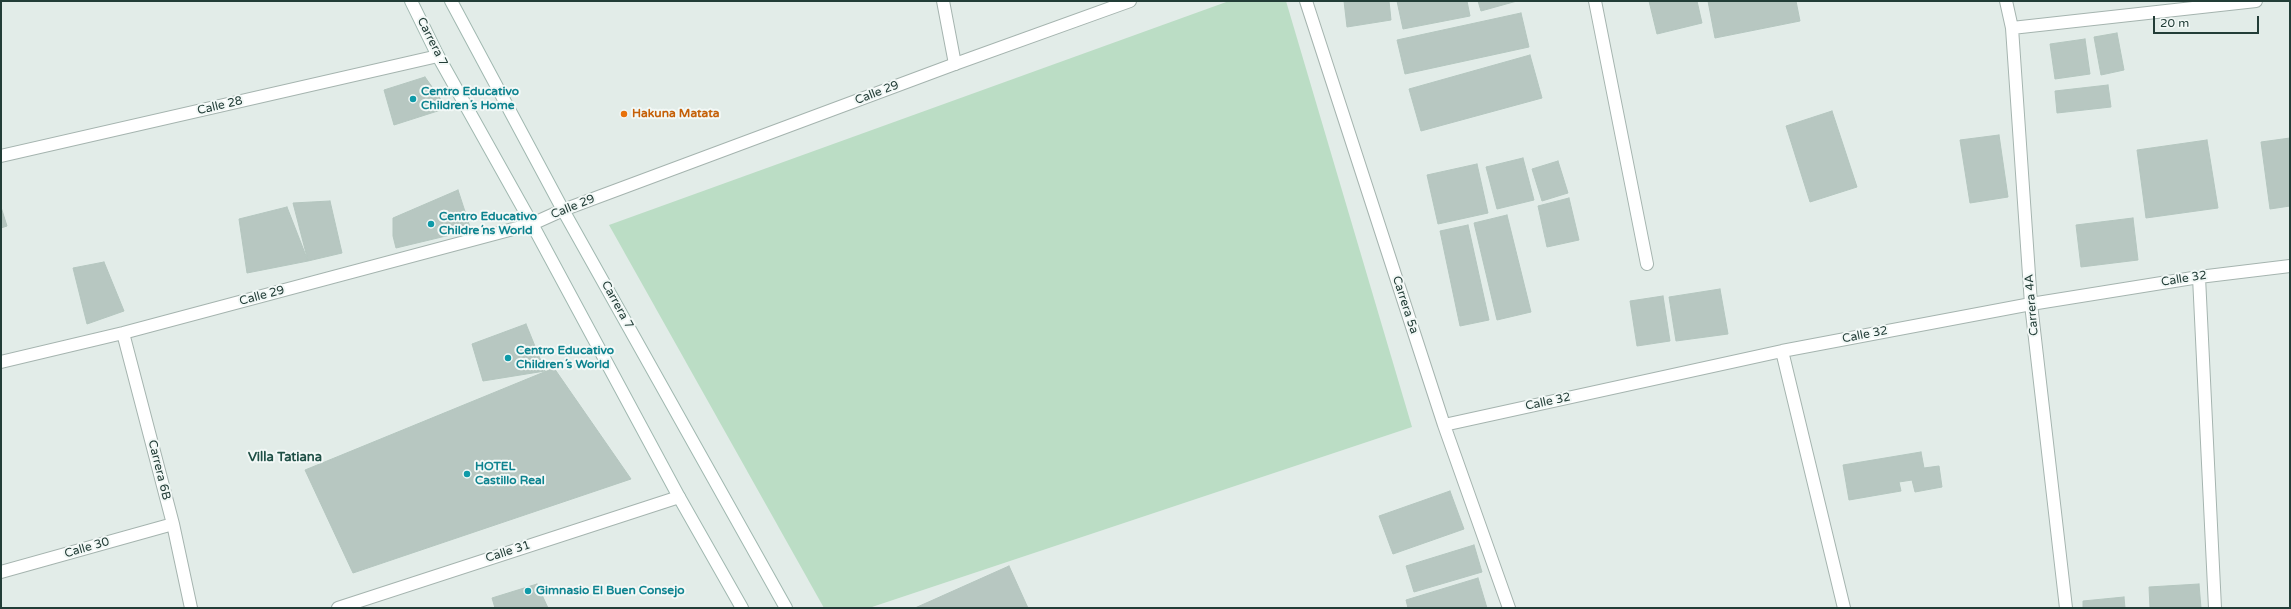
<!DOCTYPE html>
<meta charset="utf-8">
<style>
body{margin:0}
#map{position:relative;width:2291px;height:609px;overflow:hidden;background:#e2ece8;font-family:"Varela Round",sans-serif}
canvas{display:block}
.frame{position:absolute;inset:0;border:2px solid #223d37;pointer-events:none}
.scale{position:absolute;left:2153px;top:16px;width:106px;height:18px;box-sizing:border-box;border:2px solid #223d37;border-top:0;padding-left:5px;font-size:12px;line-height:14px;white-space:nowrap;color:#223d37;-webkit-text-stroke:3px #f2f8f6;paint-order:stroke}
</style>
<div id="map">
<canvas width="2291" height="609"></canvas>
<div class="frame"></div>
<div class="scale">20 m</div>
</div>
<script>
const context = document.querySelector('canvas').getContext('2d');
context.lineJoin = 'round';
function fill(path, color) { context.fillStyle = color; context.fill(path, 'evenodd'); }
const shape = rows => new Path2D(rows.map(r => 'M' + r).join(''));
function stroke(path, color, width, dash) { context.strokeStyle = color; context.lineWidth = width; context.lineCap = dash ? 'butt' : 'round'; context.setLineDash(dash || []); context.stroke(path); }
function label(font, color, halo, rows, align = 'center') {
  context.font = font + ' "Varela Round",sans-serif'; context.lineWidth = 4; context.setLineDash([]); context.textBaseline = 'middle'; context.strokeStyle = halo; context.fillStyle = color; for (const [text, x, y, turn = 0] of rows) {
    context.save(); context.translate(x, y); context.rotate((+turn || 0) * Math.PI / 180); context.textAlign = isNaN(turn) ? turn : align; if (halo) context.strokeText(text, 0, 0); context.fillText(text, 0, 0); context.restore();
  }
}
const green = shape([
 [1229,1,1286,1,1412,427,869,608,824,608,609,225]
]);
const building = shape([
 [1344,1,1389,1,1391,20,1347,27,1344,1],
 [1397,1,1467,1,1470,16,1403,29,1397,1],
 [1478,1,1517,1,1481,11,1478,1],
 [1649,1,1697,1,1702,23,1657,34,1649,1],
 [1708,1,1796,1,1800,21,1715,38,1708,1],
 [1521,13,1529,47,1405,74,1397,40,1521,13],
 [2117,33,2124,70,2101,75,2094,37,2117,33],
 [2085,39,2090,74,2055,79,2050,44,2085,39],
 [1530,55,1542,98,1421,131,1409,89,1530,55],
 [425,77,447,108,394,125,384,90,425,77],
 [2108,85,2111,107,2057,113,2055,91,2108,85],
 [1832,111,1857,187,1810,202,1786,126,1832,111],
 [1999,135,2008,197,1970,203,1960,140,1999,135],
 [2290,138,2290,206,2270,209,2261,142,2290,138],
 [2207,140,2218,208,2146,218,2137,150,2207,140],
 [1523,158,1534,200,1497,209,1486,167,1523,158],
 [1558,161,1568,193,1542,201,1532,169,1558,161],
 [1477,164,1488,213,1438,224,1427,175,1477,164],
 [458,190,471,230,396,248,393,236,393,218,458,190],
 [1569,198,1579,240,1547,247,1538,206,1569,198],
 [330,201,342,253,308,261,293,203,330,201],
 [1,207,7,226,1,228,1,207],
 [287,207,308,261,247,273,239,219,287,207],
 [1507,215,1531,312,1497,320,1474,223,1507,215],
 [2133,218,2138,260,2081,267,2076,225,2133,218],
 [1468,225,1489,320,1460,326,1440,231,1468,225],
 [104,262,124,311,87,324,73,268,104,262],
 [1720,289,1728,334,1676,341,1669,297,1720,289],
 [1663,296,1670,341,1637,346,1630,301,1663,296],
 [526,324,545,371,483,381,472,344,526,324],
 [554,368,631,479,353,573,305,470,554,368],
 [1921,452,1924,468,1939,466,1942,487,1915,492,1912,480,1899,482,1901,491,1849,500,1843,465,1921,452],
 [1450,491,1464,529,1393,554,1379,516,1450,491],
 [1474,545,1482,572,1414,592,1406,566,1474,545],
 [1009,566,1028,608,915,608,1009,566],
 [1478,578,1487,608,1408,608,1406,600,1478,578],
 [537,584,548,608,495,608,492,598,537,584],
 [2199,584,2201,608,2150,608,2149,587,2199,584],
 [2124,597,2125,608,2083,608,2083,601,2124,597]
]);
const lane = shape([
 [943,1,955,64],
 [1595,1,1647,264]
]);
const street = shape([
 [1306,1,1444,425,1509,608],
 [2006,1,2012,28,2031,304,2066,608],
 [2012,28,2256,1],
 [1,156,438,56],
 [2199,277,2215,608],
 [123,333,173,524,191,608],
 [1782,351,1844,608],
 [1,362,123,333,532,224,563,210,955,64,1130,1],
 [1444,425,1782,351,2031,304,2199,277,2290,266],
 [1,572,173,524],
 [338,608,679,497]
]);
const secondary = shape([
 [411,1,438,56,532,224,679,497,742,608],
 [451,1,563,210,786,608]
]);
const markers = [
 [413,99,4,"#0f9aa8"],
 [624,114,4,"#e8710a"],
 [431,224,4,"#0f9aa8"],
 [508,358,4,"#0f9aa8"],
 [467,474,4,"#0f9aa8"],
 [528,591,4,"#0f9aa8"]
];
const streetNames = [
 ["Carrera 7",432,42,63],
 ["Calle 29",877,93,-21],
 ["Calle 28",220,106,-13],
 ["Calle 29",573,207,-22],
 ["Calle 32",2184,279,-9],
 ["Calle 29",262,296,-15],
 ["Carrera 7",617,305,61],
 ["Carrera 5a",1405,305,72],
 ["Carrera 4A",2032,305,-95],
 ["Calle 32",1865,335,-11],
 ["Calle 32",1548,402,-12],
 ["Carrera 6B",159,470,76],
 ["Calle 30",87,548,-16],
 ["Calle 31",508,552,-18]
];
const cultureNames = [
 ["Centro Educativo",421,92],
 ["Children´s Home",421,106],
 ["Centro Educativo",439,217],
 ["Childre´ns World",439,231],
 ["Centro Educativo",516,351],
 ["Children´s World",516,365],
 ["HOTEL",475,467],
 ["Castillo Real",475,481],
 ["Gimnasio El Buen Consejo",536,591]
];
const foodNames = [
 ["Hakuna Matata",632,114]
];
const neighbourhoodNames = [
 ["Villa Tatiana",285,458]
];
fill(green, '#bbddc5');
fill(building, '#b7c7c1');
stroke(building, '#b4c6bf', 1);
stroke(lane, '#a5b4af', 14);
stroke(street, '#a5b4af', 14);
stroke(secondary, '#a0b8b0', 14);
stroke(lane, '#fff', 12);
stroke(street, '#fff', 12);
stroke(secondary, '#fff', 12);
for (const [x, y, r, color] of markers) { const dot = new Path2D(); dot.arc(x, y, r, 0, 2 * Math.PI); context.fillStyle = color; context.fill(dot); stroke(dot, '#f2f8f6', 1.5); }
label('12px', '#223d37', '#f2f8f6', streetNames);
label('bold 12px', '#0d838f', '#f2f8f6', cultureNames, 'left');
label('bold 12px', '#c56008', '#f2f8f6', foodNames, 'left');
label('bold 13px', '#1e4f45', '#f2f8f6', neighbourhoodNames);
</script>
